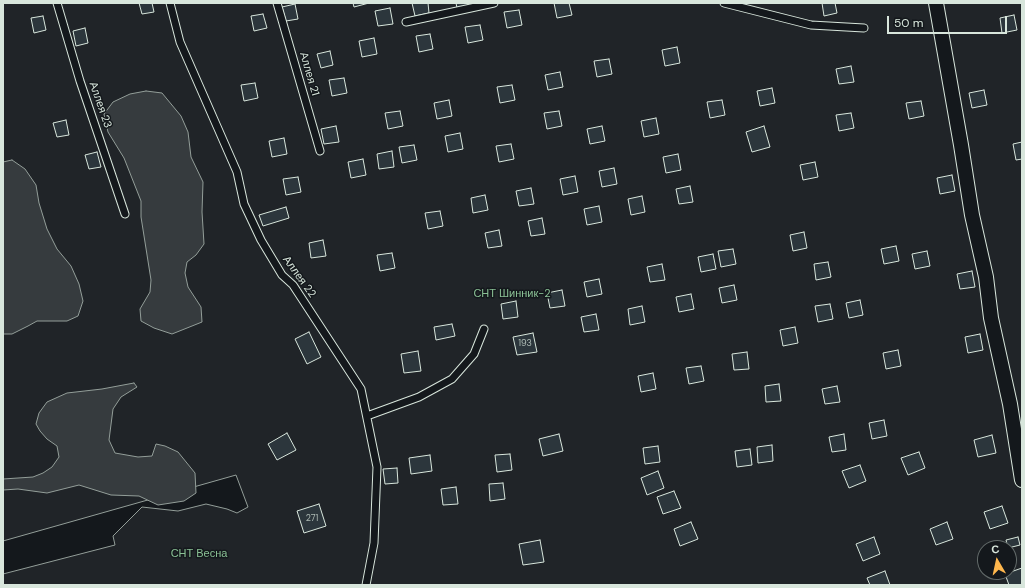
<!DOCTYPE html>
<meta charset="utf-8">
<style>
body{margin:0}
#map{position:relative;width:1025px;height:588px;overflow:hidden;background:#14181c;font-family:"DM Sans",sans-serif}
canvas{display:block}
.frame{position:absolute;inset:0;border:4px solid #d8e6dc;pointer-events:none}
.north{position:absolute;left:977px;top:540px;width:40px;height:40px;box-sizing:border-box;background:#14181c;border:1px solid #626a69;border-radius:50%;rotate:351deg;font-size:11px;font-weight:700;line-height:16px;text-align:center;color:#d8e6dc}
.north::after{content:'';display:block;margin:auto;width:14px;height:18px;background:#ffb74d;clip-path:polygon(50% 0,100% 100%,50% 72%,0 100%)}
.scale{position:absolute;left:887px;top:16px;width:120px;height:18px;box-sizing:border-box;border:2px solid #d8e6dc;border-top:0;padding-left:5px;font-size:12px;line-height:14px;white-space:nowrap;color:#d8e6dc;-webkit-text-stroke:3px #14181c;paint-order:stroke}
</style>
<div id="map">
<canvas width="1025" height="588"></canvas>
<div class="frame"></div>
<div class="north">С</div>
<div class="scale">50 m</div>
</div>
<script>
const context = document.querySelector('canvas').getContext('2d');
context.lineJoin = 'round';
function fill(path, color) { context.fillStyle = color; context.fill(path, 'evenodd'); }
const shape = rows => new Path2D(rows.map(r => 'M' + r).join(''));
function stroke(path, color, width, dash) { context.strokeStyle = color; context.lineWidth = width; context.lineCap = dash ? 'butt' : 'round'; context.setLineDash(dash || []); context.stroke(path); }
function label(font, color, halo, rows, align = 'center') {
  context.font = font + ' "DM Sans",sans-serif'; context.lineWidth = 3; context.setLineDash([]); context.textBaseline = 'middle'; context.strokeStyle = halo; context.fillStyle = color; for (const [text, x, y, turn = 0] of rows) {
    context.save(); context.translate(x, y); context.rotate((+turn || 0) * Math.PI / 180); context.textAlign = isNaN(turn) ? turn : align; if (halo) context.strokeText(text, 0, 0); context.fillText(text, 0, 0); context.restore();
  }
}
const green = shape([
 [3,3,1022,3,1022,585,3,585,3,574,115,545,113,536,142,507,178,511,206,504,227,509,237,513,248,507,236,475,3,541,3,3],
 [985,548,1009,548,1009,572,985,572,985,548]
]);
const water = shape([
 [146,91,162,93,181,116,188,132,191,157,203,182,202,212,204,244,196,255,187,262,185,273,188,287,201,307,202,322,172,334,154,328,141,321,140,309,150,292,151,280,141,217,141,201,124,158,108,132,104,114,113,102,130,94,146,91],
 [12,160,25,169,36,185,39,203,47,229,57,249,71,266,79,284,83,301,78,316,67,321,37,321,28,326,12,334,3,334,3,162,12,160],
 [134,383,137,387,121,397,113,409,109,440,115,453,138,457,152,456,156,444,165,446,178,452,195,473,196,493,184,501,158,505,139,496,111,495,79,485,47,493,18,489,3,490,3,479,33,477,43,473,52,467,59,457,57,446,47,439,40,431,36,424,39,413,47,402,67,393,102,389,134,383]
]);
const building = shape([
 [139,3,152,3,154,12,142,14,139,3],
 [353,3,369,3,354,7,353,3],
 [412,3,428,3,429,13,415,16,412,3],
 [456,3,471,3,472,5,457,8,456,3],
 [554,3,569,3,572,15,557,18,554,3],
 [822,3,835,3,837,13,824,16,822,3],
 [295,4,298,19,286,21,282,7,295,4],
 [390,8,393,24,378,26,375,11,390,8],
 [519,10,522,25,507,28,504,12,519,10],
 [263,14,267,28,254,31,251,16,263,14],
 [1014,15,1017,30,1002,33,1000,18,1014,15],
 [43,16,46,30,34,33,31,18,43,16],
 [480,25,483,40,468,43,465,27,480,25],
 [85,28,88,43,76,46,73,31,85,28],
 [430,34,433,49,419,52,416,36,430,34],
 [374,38,377,54,362,57,359,41,374,38],
 [677,47,680,63,665,66,662,50,677,47],
 [330,51,333,65,321,68,317,54,330,51],
 [609,59,612,74,597,77,594,61,609,59],
 [851,66,854,82,839,84,836,69,851,66],
 [560,72,563,87,548,90,545,75,560,72],
 [344,78,347,93,332,96,329,80,344,78],
 [255,83,258,98,244,101,241,85,255,83],
 [512,85,515,100,500,103,497,87,512,85],
 [772,88,775,103,760,106,757,91,772,88],
 [984,90,987,105,972,108,969,93,984,90],
 [449,100,452,116,437,119,434,103,449,100],
 [722,100,725,115,710,118,707,102,722,100],
 [921,101,924,116,909,119,906,103,921,101],
 [400,111,403,126,388,129,385,113,400,111],
 [559,111,562,126,547,129,544,113,559,111],
 [851,113,854,128,839,131,836,115,851,113],
 [656,118,659,134,644,137,641,121,656,118],
 [66,120,69,135,57,137,53,123,66,120],
 [336,126,339,142,324,144,321,129,336,126],
 [602,126,605,141,590,144,587,129,602,126],
 [764,126,770,147,752,152,746,132,764,126],
 [460,133,463,149,448,152,445,136,460,133],
 [284,138,287,154,272,157,269,141,284,138],
 [1022,142,1022,159,1016,160,1013,144,1022,142],
 [511,144,514,159,499,162,496,146,511,144],
 [414,145,417,160,402,163,399,147,414,145],
 [392,151,394,167,379,169,377,154,392,151],
 [97,152,101,167,89,169,85,155,97,152],
 [678,154,681,170,666,173,663,157,678,154],
 [363,159,366,175,351,178,348,162,363,159],
 [815,162,818,177,803,180,800,165,815,162],
 [614,168,617,184,602,187,599,171,614,168],
 [952,175,955,191,940,194,937,178,952,175],
 [575,176,578,192,563,195,560,179,575,176],
 [298,177,301,192,286,195,283,179,298,177],
 [690,186,693,202,679,204,676,189,690,186],
 [531,188,534,204,519,206,516,191,531,188],
 [485,195,488,210,473,213,471,198,485,195],
 [642,196,645,212,631,215,628,199,642,196],
 [599,206,602,222,587,225,584,209,599,206],
 [286,207,289,218,263,226,259,215,286,207],
 [440,211,443,226,428,229,425,213,440,211],
 [542,218,545,234,531,236,528,221,542,218],
 [499,230,502,246,488,248,485,233,499,230],
 [804,232,807,248,793,251,790,235,804,232],
 [323,240,326,256,311,258,309,243,323,240],
 [896,246,899,261,884,264,881,249,896,246],
 [733,249,736,264,721,267,718,251,733,249],
 [927,251,930,266,915,269,912,254,927,251],
 [392,253,395,268,380,271,377,255,392,253],
 [713,254,716,269,701,272,698,257,713,254],
 [828,262,831,277,816,280,814,264,828,262],
 [662,264,665,280,650,282,647,267,662,264],
 [972,271,975,287,960,289,957,274,972,271],
 [599,279,602,294,587,297,584,282,599,279],
 [734,285,737,300,722,303,719,288,734,285],
 [562,290,565,306,550,308,547,293,562,290],
 [691,294,694,309,679,312,676,297,691,294],
 [860,300,863,315,849,318,846,303,860,300],
 [516,301,518,317,503,319,501,304,516,301],
 [830,304,833,319,818,322,815,306,830,304],
 [642,306,645,322,630,325,628,309,642,306],
 [596,314,599,330,584,332,581,317,596,314],
 [452,324,455,336,436,340,434,327,452,324],
 [795,327,798,343,783,346,780,330,795,327],
 [309,332,321,357,307,364,295,339,309,332],
 [533,333,537,352,517,355,513,337,533,333],
 [980,334,983,350,968,353,965,337,980,334],
 [898,350,901,366,886,369,883,353,898,350],
 [418,351,421,371,404,373,401,354,418,351],
 [747,352,749,369,734,370,732,354,747,352],
 [701,366,704,381,689,384,686,368,701,366],
 [653,373,656,389,641,392,638,376,653,373],
 [779,384,781,401,766,402,765,386,779,384],
 [837,386,840,402,825,404,822,389,837,386],
 [884,420,887,436,872,439,869,423,884,420],
 [287,433,296,450,277,460,268,444,287,433],
 [559,434,563,451,543,456,539,439,559,434],
 [844,434,846,450,832,452,829,437,844,434],
 [992,435,996,453,978,457,974,440,992,435],
 [772,445,773,461,758,463,757,447,772,445],
 [658,446,660,462,645,464,643,448,658,446],
 [750,449,752,465,737,467,735,451,750,449],
 [919,452,925,468,908,475,901,458,919,452],
 [510,454,512,470,497,472,495,455,510,454],
 [430,455,432,471,411,474,409,458,430,455],
 [860,465,866,481,849,488,842,471,860,465],
 [397,468,398,483,385,484,383,469,397,468],
 [658,471,664,488,647,495,641,478,658,471],
 [503,483,505,499,490,501,489,484,503,483],
 [456,487,458,504,443,505,441,489,456,487],
 [674,491,681,508,663,514,657,497,674,491],
 [319,504,326,526,304,533,297,511,319,504],
 [1002,506,1008,523,990,529,984,512,1002,506],
 [691,522,698,539,680,546,674,529,691,522],
 [947,522,953,539,936,545,930,529,947,522],
 [874,537,880,554,863,561,856,544,874,537],
 [1018,537,1020,545,1008,548,1006,540,1018,537],
 [540,540,544,562,523,565,519,544,540,540],
 [1022,568,1022,585,1009,585,1005,574,1022,568],
 [885,571,890,585,870,585,867,578,885,571]
]);
const service = shape([
 [57,3,80,81,125,214],
 [170,3,180,42,237,172,244,204,261,240,282,275,293,285,361,389,377,467,374,543,366,585],
 [277,3,320,151],
 [724,3,811,25,864,28],
 [406,22,494,3],
 [367,416,419,397,452,379,474,354,484,329]
]);
const minor = shape([
 [936,3,961,145,972,215,986,277,991,318,1010,404,1022,480]
]);
const numberNames = [
 ["193",525,344],
 ["271",312,519]
];
const streetNames = [
 ["Аллея 21",309,74,74],
 ["Аллея 23",100,105,71],
 ["Аллея 22",299,277,54]
];
const parkNames = [
 ["СНТ Шинник-2",512,294],
 ["СНТ Весна",199,554]
];
fill(green, '#202428');
stroke(green, '#939e99', 1);
fill(water, '#363b3e');
stroke(water, '#939e99', 1);
fill(building, '#2c363c');
stroke(building, '#d8e6dc', 1);
stroke(service, '#d8e6dc', 9);
stroke(minor, '#d8e6dc', 16);
stroke(service, '#14181c', 7);
stroke(minor, '#14181c', 14);
label('9px', '#adbab4', null, numberNames);
label('11px', '#d8e6dc', '#14181c', streetNames);
label('11px', '#8ac095', '#14181c', parkNames);
</script>
